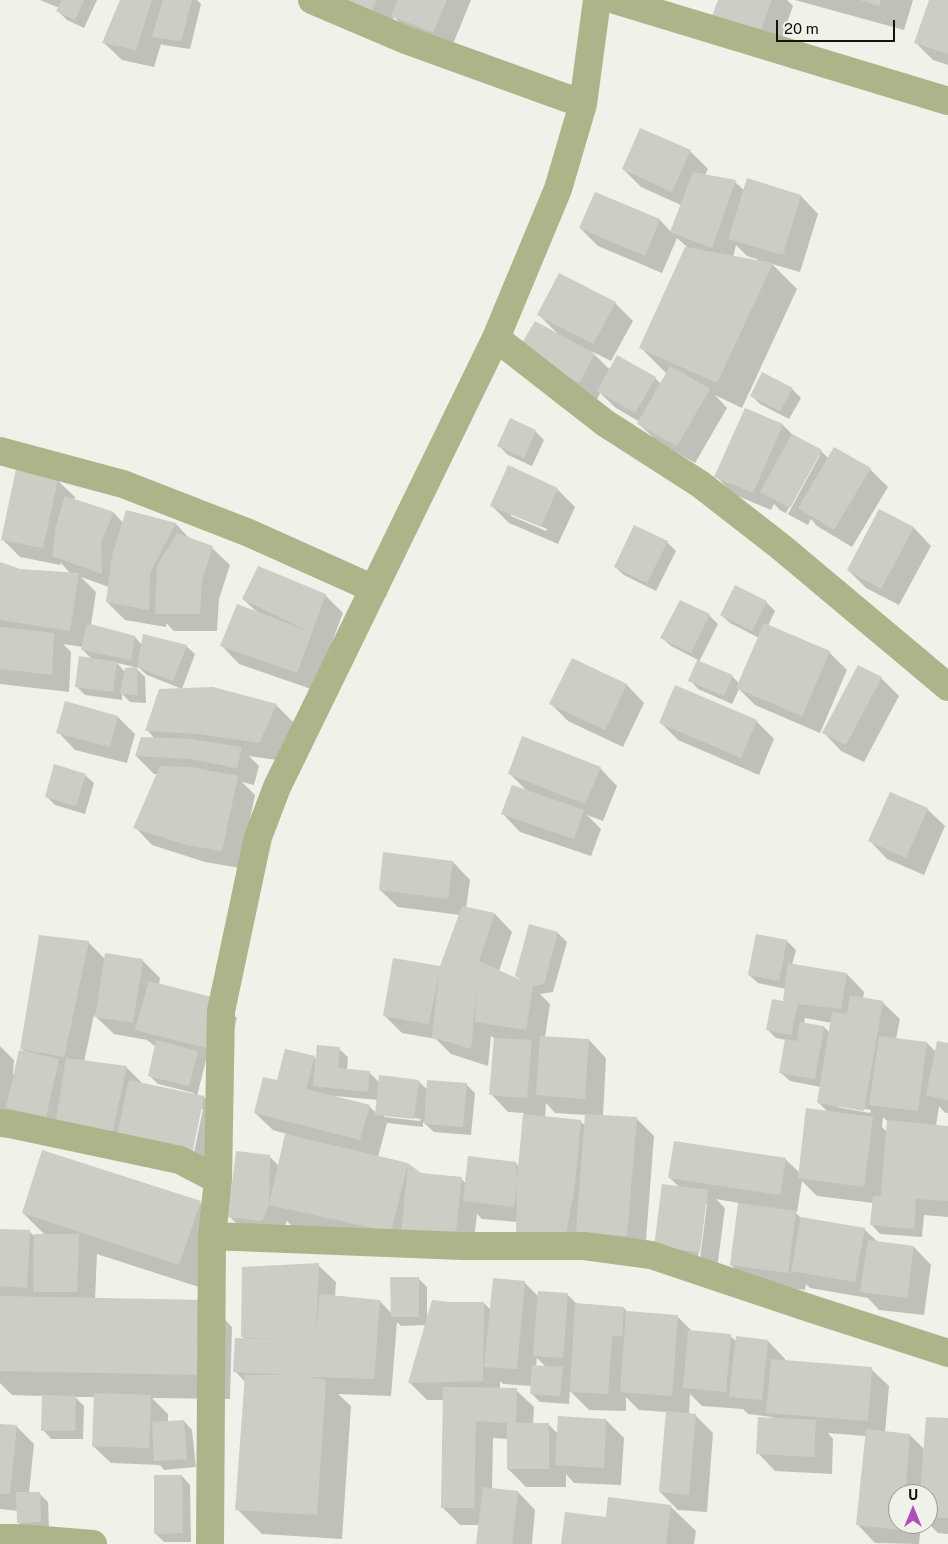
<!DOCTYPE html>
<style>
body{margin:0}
#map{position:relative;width:948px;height:1544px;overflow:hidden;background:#f0f1e8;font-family:"Public Sans",sans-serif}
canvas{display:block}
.north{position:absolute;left:888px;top:1484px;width:50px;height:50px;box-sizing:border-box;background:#f0f1e8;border:1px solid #989892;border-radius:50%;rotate:0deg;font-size:14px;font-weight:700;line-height:20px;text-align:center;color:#131311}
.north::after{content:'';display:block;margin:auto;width:18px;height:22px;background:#ad4fb9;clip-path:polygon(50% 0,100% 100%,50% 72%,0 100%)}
.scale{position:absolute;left:776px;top:20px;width:119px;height:22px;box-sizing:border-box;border:2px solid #131311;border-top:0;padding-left:6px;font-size:15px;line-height:18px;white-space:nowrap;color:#131311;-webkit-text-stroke:4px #f0f1e8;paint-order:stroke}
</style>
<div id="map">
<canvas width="948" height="1544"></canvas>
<div class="north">U</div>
<div class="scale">20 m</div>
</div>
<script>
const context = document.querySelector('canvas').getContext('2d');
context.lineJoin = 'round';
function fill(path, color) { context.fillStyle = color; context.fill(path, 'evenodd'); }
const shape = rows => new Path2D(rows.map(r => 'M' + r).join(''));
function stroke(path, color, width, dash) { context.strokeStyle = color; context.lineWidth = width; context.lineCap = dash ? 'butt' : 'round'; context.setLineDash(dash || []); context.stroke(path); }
const shadow = shape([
 [40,0,97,0,84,28,67,20,58,11,59,8],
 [122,0,197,0,201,4,190,49,163,45,161,44,154,67,122,60,104,43],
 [344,0,471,0,451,49,410,33,394,17,387,31],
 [719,0,787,0,793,6,776,54],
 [795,0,913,0,904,30],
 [930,0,948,0,948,65,933,60,915,42],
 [690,151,708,169,705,175,735,182,745,191,801,196,818,214,800,272,772,264,797,289,742,408,715,395,727,408,695,463,657,441,639,424,640,422,616,408,600,393,597,400,537,368,557,333,538,314,615,303,633,321,611,361,591,351,610,370,655,378,661,384,667,374,640,347,687,247,677,238,662,273,598,246,580,228,595,193,660,220,671,232,681,205,641,187,623,169],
 [736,245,747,256,757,259,757,261,733,257],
 [792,389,801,398,789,419,760,404,751,395],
 [745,409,783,425,794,436,821,451,829,459,870,469,888,487,852,547,817,526,811,519,808,525,780,510,774,504,771,510,733,494,716,476],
 [817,455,820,455,788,514,786,513],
 [535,431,544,440,532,466,508,455,499,446],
 [57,480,75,497,74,500,114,513,123,523,127,511,176,524,190,539,212,548,230,565,219,599,217,631,174,631,166,623,166,627,125,620,107,602,109,587,81,577,96,592,91,625,135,637,142,645,186,646,195,654,182,689,147,675,139,668,117,663,125,672,136,668,145,677,146,703,130,702,122,694,122,700,85,695,76,686,92,659,82,649,83,647,63,644,71,652,69,692,0,684,0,563,19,570,71,574,61,563,60,565,20,557,2,539],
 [557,489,575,507,558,544,509,523,491,505],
 [511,513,547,529,546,531,511,516],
 [880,511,914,528,931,546,899,605,866,588,848,570],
 [667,542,676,551,656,591,624,575,615,567],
 [325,595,343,613,314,690,239,664,222,646,258,613,243,599],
 [766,602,775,611,768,626,829,652,847,670,820,733,755,705,739,689,732,704,698,689,690,680,698,660,671,646,662,638,709,615,718,624,699,662,732,676,739,683,759,638,730,623,721,615],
 [573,659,627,685,644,703,623,747,568,721,551,704],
 [859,667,881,678,899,696,864,762,841,751,824,733],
 [213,689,277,706,294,723,277,760,249,756,259,766,254,785,242,782,255,795,240,868,205,862,152,845,135,827,158,774,154,774,136,756,142,739,155,739,147,730],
 [118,717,135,734,127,763,75,750,58,732],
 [756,721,774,739,759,775,678,740,661,723],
 [600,768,617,786,603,821,587,815,601,829,591,856,520,832,503,814,529,793,509,773],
 [85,775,94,783,85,814,55,805,46,796],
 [927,809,945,826,924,875,887,859,870,841],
 [453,862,470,880,466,908,495,914,512,932,499,971,523,982,516,975,530,926,558,933,567,942,553,992,540,994,550,1004,545,1037,589,1040,606,1058,603,1116,636,1118,654,1136,645,1253,518,1222,482,1219,477,1214,472,1257,296,1230,287,1221,280,1238,247,1234,229,1216,270,1157,279,1166,287,1134,273,1130,255,1113,278,1082,314,1057,317,1060,339,1049,348,1057,347,1070,369,1072,380,1083,418,1081,428,1090,466,1084,475,1093,471,1135,434,1132,423,1122,423,1127,387,1123,378,1157,407,1164,420,1174,461,1178,466,1184,516,1163,519,1167,524,1113,508,1112,491,1094,495,1039,491,1036,488,1066,451,1054,436,1039,402,1033,384,1015,441,967,460,915,398,907,380,890],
 [335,1096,378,1100,376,1113,369,1106,335,1097],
 [546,1103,555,1113,587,1115,586,1126,580,1121,545,1117],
 [384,1114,421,1119,420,1121,384,1117],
 [787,941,796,950,792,965,847,974,864,992,863,998,882,1002,900,1019,896,1039,927,1043,936,1052,948,1044,948,1113,945,1113,939,1106,936,1126,948,1127,948,1217,924,1215,922,1237,880,1234,872,1225,873,1203,817,1196,802,1181,797,1212,795,1212,801,1218,864,1229,878,1242,914,1247,931,1265,924,1315,879,1310,868,1298,810,1288,806,1284,805,1290,749,1283,731,1265,739,1203,716,1199,725,1208,717,1269,673,1264,679,1187,669,1177,785,1159,800,1173,828,1112,818,1102,821,1087,790,1081,781,1073,786,1040,776,1038,767,1029,788,1003,784,1000,786,989,758,983,749,975],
 [805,1018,832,1023,830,1033,824,1027,804,1024],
 [837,1105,871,1110,870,1113,837,1107],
 [883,1117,888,1122,888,1133,882,1127],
 [705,1204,707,1204,700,1259,698,1258],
 [88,942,105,959,142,960,160,978,159,985,219,1000,237,1018,224,1065,206,1060,197,1096,204,1097,222,1115,209,1172,25,1125,9,1110,9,1118,0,1117,0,1046,14,1060,13,1074,15,1075,25,1053,22,1049],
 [94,1015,114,1034,147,1040,156,1047,149,1075,158,1084,194,1093,193,1095,143,1084,126,1067,84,1062],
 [201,1109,203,1109,192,1162,189,1161],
 [200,1203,225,1228,205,1289,97,1254,95,1299,207,1301,232,1327,230,1399,152,1398,168,1414,168,1422,184,1421,192,1430,196,1467,164,1470,160,1465,111,1463,93,1446,95,1397,75,1397,84,1406,83,1439,51,1439,43,1430,43,1396,12,1395,0,1383,0,1297,1,1297,0,1296,0,1230,30,1232,35,1237,45,1235,23,1213],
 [318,1265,336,1282,335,1297,380,1301,392,1314,418,1278,427,1287,427,1318,449,1303,484,1303,491,1310,524,1282,539,1297,567,1294,578,1305,624,1308,628,1313,678,1317,693,1332,730,1336,737,1342,768,1341,785,1359,785,1362,871,1369,889,1386,885,1433,910,1435,925,1450,948,1419,948,1534,938,1533,928,1523,928,1494,898,1494,898,1524,921,1524,919,1544,875,1543,858,1525,866,1436,828,1433,833,1439,832,1474,775,1471,758,1453,775,1419,772,1417,748,1414,743,1409,702,1406,690,1394,689,1415,695,1415,713,1433,707,1512,678,1510,660,1492,667,1412,639,1410,626,1397,626,1411,589,1410,570,1391,569,1404,540,1402,531,1393,532,1386,503,1384,500,1381,500,1389,516,1390,534,1407,533,1424,548,1424,558,1434,606,1420,624,1438,621,1485,574,1483,566,1474,566,1487,526,1487,508,1469,508,1439,493,1438,492,1489,518,1492,535,1510,532,1544,477,1544,479,1525,460,1525,442,1507,444,1400,427,1400,410,1383,426,1325,401,1326,397,1322,391,1396,338,1394,351,1406,342,1539,262,1534,237,1509,245,1382,235,1371,246,1340,243,1337],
 [537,1358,546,1367,536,1366],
 [0,1425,16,1426,34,1444,29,1493,39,1493,48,1502,49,1530,27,1531,18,1522,18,1511,0,1509],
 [182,1476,190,1485,191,1542,164,1542,155,1533],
 [670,1506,696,1531,694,1544,562,1544]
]);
const building = shape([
 [62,0,84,0,75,20,56,11],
 [120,0,152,0,136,50,102,43],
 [163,0,192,0,181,41,152,37],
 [347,0,376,0,370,15],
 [398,0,447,0,433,32,391,16],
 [718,0,772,0,758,38,710,21],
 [860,0,881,0,879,6],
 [929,0,948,0,948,54,914,43],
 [640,128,691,150,672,192,622,169],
 [693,172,736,180,712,248,670,232],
 [747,178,801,195,783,255,728,239],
 [595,192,660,219,645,256,579,228],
 [685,247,773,263,717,383,639,348],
 [559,273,616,302,593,344,537,315],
 [535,321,595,354,579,383,518,350],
 [617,355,656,377,635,413,597,391],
 [670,366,710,389,677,446,637,424],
 [762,372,793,388,780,411,750,396],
 [745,408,783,424,753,493,714,477],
 [510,418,536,430,524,458,497,446],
 [792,434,822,450,790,508,760,492],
 [834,447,871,468,834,530,798,508],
 [508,465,558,488,541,527,490,506],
 [16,469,58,479,43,548,1,540],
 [65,496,114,512,101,542,102,574,52,556,56,526],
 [879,509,914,527,881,589,847,570],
 [126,510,176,523,150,573,149,610,106,602,112,556],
 [634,525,668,541,647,583,614,567],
 [177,533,213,546,202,581,200,614,155,614,157,566],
 [0,562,20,569,79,573,70,631,0,620],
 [258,566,326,594,297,673,220,646,237,604,308,631,242,599],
 [735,585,767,601,752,631,720,615],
 [680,600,710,614,691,653,660,638],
 [87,623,135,636,131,660,81,650],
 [764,623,830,651,802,716,736,688],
 [0,627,54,633,52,675,0,669],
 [143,634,187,645,173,681,137,667,138,695,120,694,125,668,137,667],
 [79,656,117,662,113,692,75,687],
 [572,658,627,684,605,730,549,704],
 [697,660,733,675,724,696,688,681],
 [858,665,882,677,846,745,822,733],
 [675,685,757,720,741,758,659,723],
 [213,687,277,704,259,743,199,734,145,731,159,689],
 [65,701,118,716,110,747,56,733],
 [522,736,601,767,585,804,508,774],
 [141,737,191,739,242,747,237,768,190,759,135,756],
 [54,764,86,774,76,806,45,797],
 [160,766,189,767,238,776,222,851,187,845,133,828],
 [512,785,584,810,574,839,501,814],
 [890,792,928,808,906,858,868,841],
 [383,852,453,861,448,899,379,890],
 [462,906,495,913,479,961,527,983,515,976,529,924,558,932,544,984,533,986,526,1030,475,1022,477,986,471,1049,432,1037,439,972,429,1024,383,1016,393,958,440,966],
 [756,934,787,940,779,981,748,975],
 [39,935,89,941,64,1057,20,1049],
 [105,953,143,959,133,1023,95,1017],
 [788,963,847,973,841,1009,798,1004,791,1035,766,1030,772,999,789,1002,783,1000],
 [149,981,220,999,206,1048,135,1030],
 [850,995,883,1001,864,1111,817,1103,832,1012,847,1014],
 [800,1022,824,1026,815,1079,779,1073,785,1039,797,1041],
 [540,1036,589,1039,585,1099,536,1095],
 [879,1036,927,1042,918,1111,869,1105],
 [494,1038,532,1040,527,1098,489,1095],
 [156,1040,198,1051,189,1086,148,1076],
 [937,1041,948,1043,948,1100,926,1095],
 [317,1045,340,1047,338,1068,370,1071,368,1092,313,1086],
 [285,1049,315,1056,306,1089,370,1105,360,1140,254,1113,263,1077,277,1080],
 [19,1050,59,1059,46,1117,6,1108],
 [66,1058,127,1066,111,1138,55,1126],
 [379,1075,419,1080,414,1119,375,1115],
 [129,1080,204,1096,192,1155,116,1139],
 [427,1080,467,1083,463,1127,424,1124],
 [806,1108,873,1117,864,1187,798,1178],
 [523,1114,581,1120,575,1184,565,1240,516,1236,517,1183,514,1207,463,1201,468,1156,516,1162,517,1179],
 [585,1114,637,1117,627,1236,576,1232],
 [887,1120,948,1126,948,1201,916,1199,914,1229,870,1225,873,1196,881,1196],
 [285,1134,408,1163,391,1232,269,1205],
 [674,1141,786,1158,780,1195,668,1178],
 [42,1150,201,1201,179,1265,22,1213],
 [236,1151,270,1155,269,1205,262,1221,228,1217],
 [408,1163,421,1173,462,1177,455,1240,401,1234],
 [662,1184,708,1190,700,1252,654,1247],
 [738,1203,796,1211,788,1273,730,1265],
 [801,1217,865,1228,855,1282,791,1271],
 [0,1229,30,1230,27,1288,0,1286],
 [34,1234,79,1234,77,1292,33,1292],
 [868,1240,914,1246,907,1298,860,1292],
 [319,1263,316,1332,320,1294,380,1300,374,1379,310,1377,326,1380,317,1515,235,1510,245,1375,291,1375,233,1372,235,1338,282,1339,241,1337,242,1267],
 [390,1277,419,1277,419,1317,391,1317],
 [493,1278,525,1281,517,1369,484,1367],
 [538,1291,568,1293,563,1358,533,1356],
 [0,1296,207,1300,205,1375,0,1371],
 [432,1300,449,1302,484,1302,483,1381,408,1383],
 [575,1303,624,1307,622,1336,612,1336,608,1394,570,1392],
 [626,1311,678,1315,672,1396,620,1392],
 [688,1330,731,1334,726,1392,683,1388],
 [736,1336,768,1340,762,1400,729,1397],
 [771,1359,872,1367,868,1421,766,1413],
 [532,1365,563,1367,560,1396,530,1394],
 [443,1387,517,1388,516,1423,549,1423,549,1469,507,1469,507,1423,476,1421,474,1508,441,1508],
 [94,1393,151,1395,149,1448,92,1446],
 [42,1395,76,1396,75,1431,41,1431],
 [666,1411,696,1414,689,1495,659,1492],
 [558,1416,606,1419,604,1468,555,1465],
 [758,1417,816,1420,814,1457,756,1454],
 [926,1417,948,1418,948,1518,928,1517,928,1494,920,1494],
 [184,1420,187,1459,154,1461,152,1422],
 [0,1424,17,1425,10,1494,0,1494],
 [866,1429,910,1434,905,1494,898,1494,898,1524,902,1524,901,1530,856,1525],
 [154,1475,182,1475,183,1533,154,1534],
 [483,1487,518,1491,512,1544,476,1544],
 [16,1492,40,1492,41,1522,17,1523],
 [608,1497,671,1505,666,1544,561,1544,565,1512,606,1517]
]);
const street = shape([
 [312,0,406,40,583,104],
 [615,0,948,101],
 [496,338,605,423,700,484,781,547,948,687],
 [0,451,123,484,249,533,374,589],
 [0,1123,10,1124,180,1160,218,1180],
 [212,1236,462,1246,584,1246,651,1255,812,1309,948,1353],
 [0,1538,18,1538,93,1544],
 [210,1544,212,1236,218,1180,221,1011,258,837,277,787,496,338,558,189,583,104,597,0]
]);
fill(shadow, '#0003');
fill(building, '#cccdc5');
stroke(street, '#aeb389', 28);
</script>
